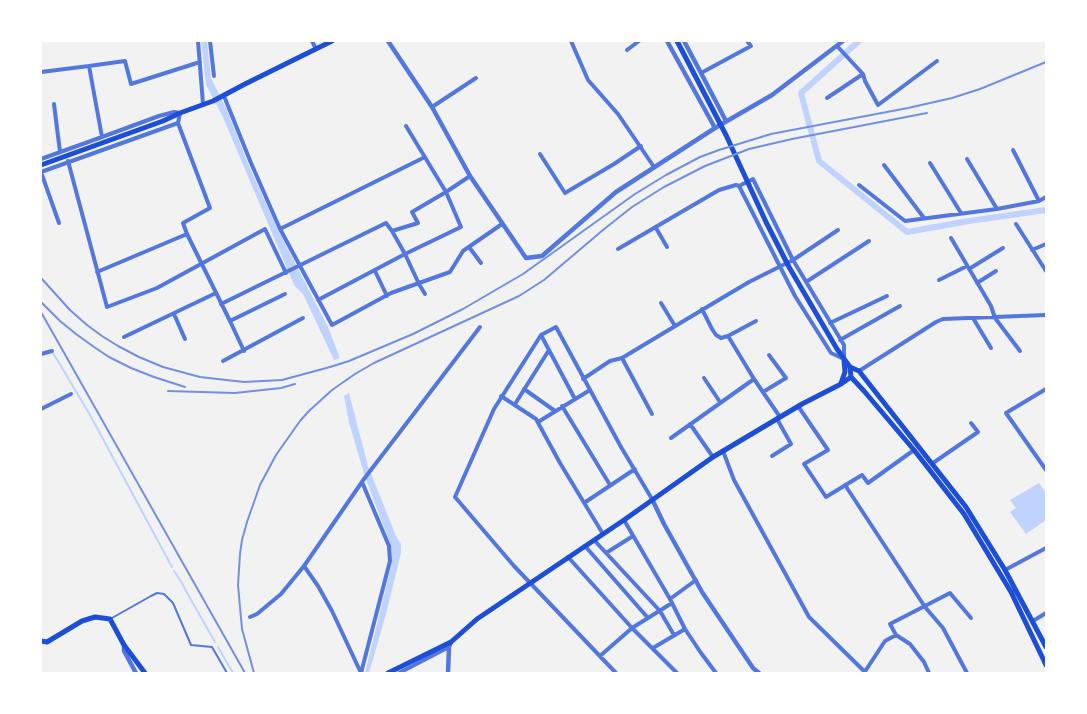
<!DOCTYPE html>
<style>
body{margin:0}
#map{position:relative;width:1087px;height:714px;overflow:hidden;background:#f2f2f2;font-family:Poppins,sans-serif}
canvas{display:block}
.frame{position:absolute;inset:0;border:42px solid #fff;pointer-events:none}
</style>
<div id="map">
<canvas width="1087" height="714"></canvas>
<div class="frame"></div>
</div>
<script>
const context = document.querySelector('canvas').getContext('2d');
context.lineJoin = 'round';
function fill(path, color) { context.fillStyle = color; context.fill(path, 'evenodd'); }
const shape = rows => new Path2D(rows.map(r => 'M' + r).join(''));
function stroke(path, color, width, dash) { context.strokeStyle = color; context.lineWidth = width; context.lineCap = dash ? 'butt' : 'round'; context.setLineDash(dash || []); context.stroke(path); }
const water = shape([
 [201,41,207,41,211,78,227,110,249,166,279,232,328,327,340,358,334,360,303,294,294,285,222,115,206,85],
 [349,393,368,466,396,536,401,544,401,553,386,614,369,673,365,673,392,563,391,546,364,474,349,422,344,396],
 [1039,483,1046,493,1046,520,1026,534,1010,512,1016,508,1010,500]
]);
const stream = shape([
 [52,351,90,415,172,567],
 [174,571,182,583,186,591,215,642],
 [218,647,233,673]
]);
const canal = shape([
 [859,41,801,93,819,161,907,232,969,221,1046,210]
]);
const service = shape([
 [112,618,151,596,157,593,164,594,173,603,191,645,212,647,227,673]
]);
const minor = shape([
 [198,41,203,104],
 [210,41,214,76],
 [312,41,316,49],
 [571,41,588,80,618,114,654,167],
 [837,46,863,74,865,81,878,105,937,61],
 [627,50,639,41],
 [89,66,125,61,131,84,200,62],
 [41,72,89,66,102,137,159,116,174,112,180,113,178,123,41,172],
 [701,73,751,46,747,41],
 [224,96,251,163,280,229,332,325,391,293,450,272,463,251,502,224],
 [827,98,863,74],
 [54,104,60,152],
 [432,107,476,78],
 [178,123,210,208,183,223,187,234,230,321,244,351],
 [1013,150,1039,201],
 [540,154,565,193,614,164,641,146],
 [41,159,102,137],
 [967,159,997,209],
 [68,161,107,307,157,288,265,229,286,273],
 [930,163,961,213],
 [884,165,924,218],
 [41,172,59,223],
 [859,185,905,221,997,209,1039,201,1046,197],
 [1016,224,1046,271],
 [656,228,667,247],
 [280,229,425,157],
 [392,231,405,254,419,284,425,294],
 [951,238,991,306,995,318,1020,351],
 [469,247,481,263],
 [618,249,719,190,736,185,739,186,753,179,793,260,844,345,844,359,831,353,795,296,739,186],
 [1032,250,1046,244],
 [969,269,1003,248],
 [375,271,387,296],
 [97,272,187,234],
 [939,280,967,266],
 [806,282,869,241],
 [977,283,996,271],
 [318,300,405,254,461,227,446,192,470,176],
 [661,303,675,326],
 [221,304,386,223,392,231,418,223,412,212,446,192,406,126],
 [702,309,712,329,716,335,721,338,728,336,756,321],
 [174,314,185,339],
 [973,318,991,348],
 [230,321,285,294],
 [830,323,887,296],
 [541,335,575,399],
 [728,336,754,379,780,417],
 [124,337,216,293],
 [840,340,900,306],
 [41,354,52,351],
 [622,358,652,414],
 [223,361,303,318],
 [859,371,936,322,943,319,1046,315],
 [704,378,720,402],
 [583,379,610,361,622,358,722,298,749,282,793,260,838,230],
 [524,389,555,411],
 [1046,389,1006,413,1046,470],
 [763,392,786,378,769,355],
 [501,396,536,419,560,463,603,534],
 [515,404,549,350],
 [562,406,610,485],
 [798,406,828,450,804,464,826,497,862,475,868,483,914,450],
 [41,409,71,394],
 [538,422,590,390],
 [690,424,713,457],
 [671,438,754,379],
 [723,451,734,480,809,617,865,672],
 [772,456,791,444,777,419],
 [933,463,978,432,971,423],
 [845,485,925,607,943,628,967,673],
 [584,503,635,469],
 [624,520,670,599,685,629,701,653,716,673],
 [594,540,660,611,674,635],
 [585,546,648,618],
 [606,553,633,536],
 [568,557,632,628,677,673],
 [1005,570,1046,548],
 [670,599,696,580],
 [250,617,257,614,281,594,304,566],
 [1033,621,1046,613],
 [896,635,890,624,950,593,971,618],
 [653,648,685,629],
 [600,656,632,628,672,603],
 [361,673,332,611,318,586,304,566,364,479,480,327],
 [361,673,390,561,389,546,362,482],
 [399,673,449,647],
 [616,673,514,566,455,497,494,409,541,335,556,327,621,447,652,499],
 [864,673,885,641,896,635,910,644,924,662,929,673]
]);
const tertiary = shape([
 [388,41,432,107,470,176,526,258,542,256,616,192,715,128,772,95,843,41],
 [667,41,715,128],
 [684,41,701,73,726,121],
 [652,499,664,524,702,592,753,668,759,673],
 [124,645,124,651,136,673],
 [448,673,449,647,451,642]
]);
const secondary = shape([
 [677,41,726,135,766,222,789,267,837,349,850,367,851,377],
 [41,165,163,121,180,113,213,101,245,84,332,41],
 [850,367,859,371,966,507,1005,570,1046,647],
 [851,377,864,391,914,450,964,514,1011,592,1046,665],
 [841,383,845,372,844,360],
 [41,641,47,642,82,621,95,617,110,619,124,645,145,673],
 [388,673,451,642,477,619,624,520,713,457,802,404,841,384,851,377]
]);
const rail = shape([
 [41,278,70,310,87,325,102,336,118,346,139,357,163,367,200,377,244,382,282,380,330,367,349,361,413,334,463,309,523,274,635,194,666,175,700,157,719,150,771,134,908,108,952,98,980,89,1046,62],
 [41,302,60,321,76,334,94,347,109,357,131,368,154,377,185,387],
 [41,312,245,673],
 [168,391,235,393,281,388,295,384],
 [254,673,242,629,238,585,240,554,242,540,247,522,260,485,276,455,300,421,309,411,332,390,355,374,374,363,519,296,544,280,603,230,632,207,664,187,705,166,749,149,792,139,927,113]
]);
fill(water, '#bfd3fe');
stroke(stream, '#bfd3fe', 2);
stroke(canal, '#bfd3fe', 6);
stroke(service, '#5277de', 2);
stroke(minor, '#5277de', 4);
stroke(tertiary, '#5277de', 4.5);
stroke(secondary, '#1d4ed8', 5);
stroke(rail, '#7290e2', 2);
</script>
